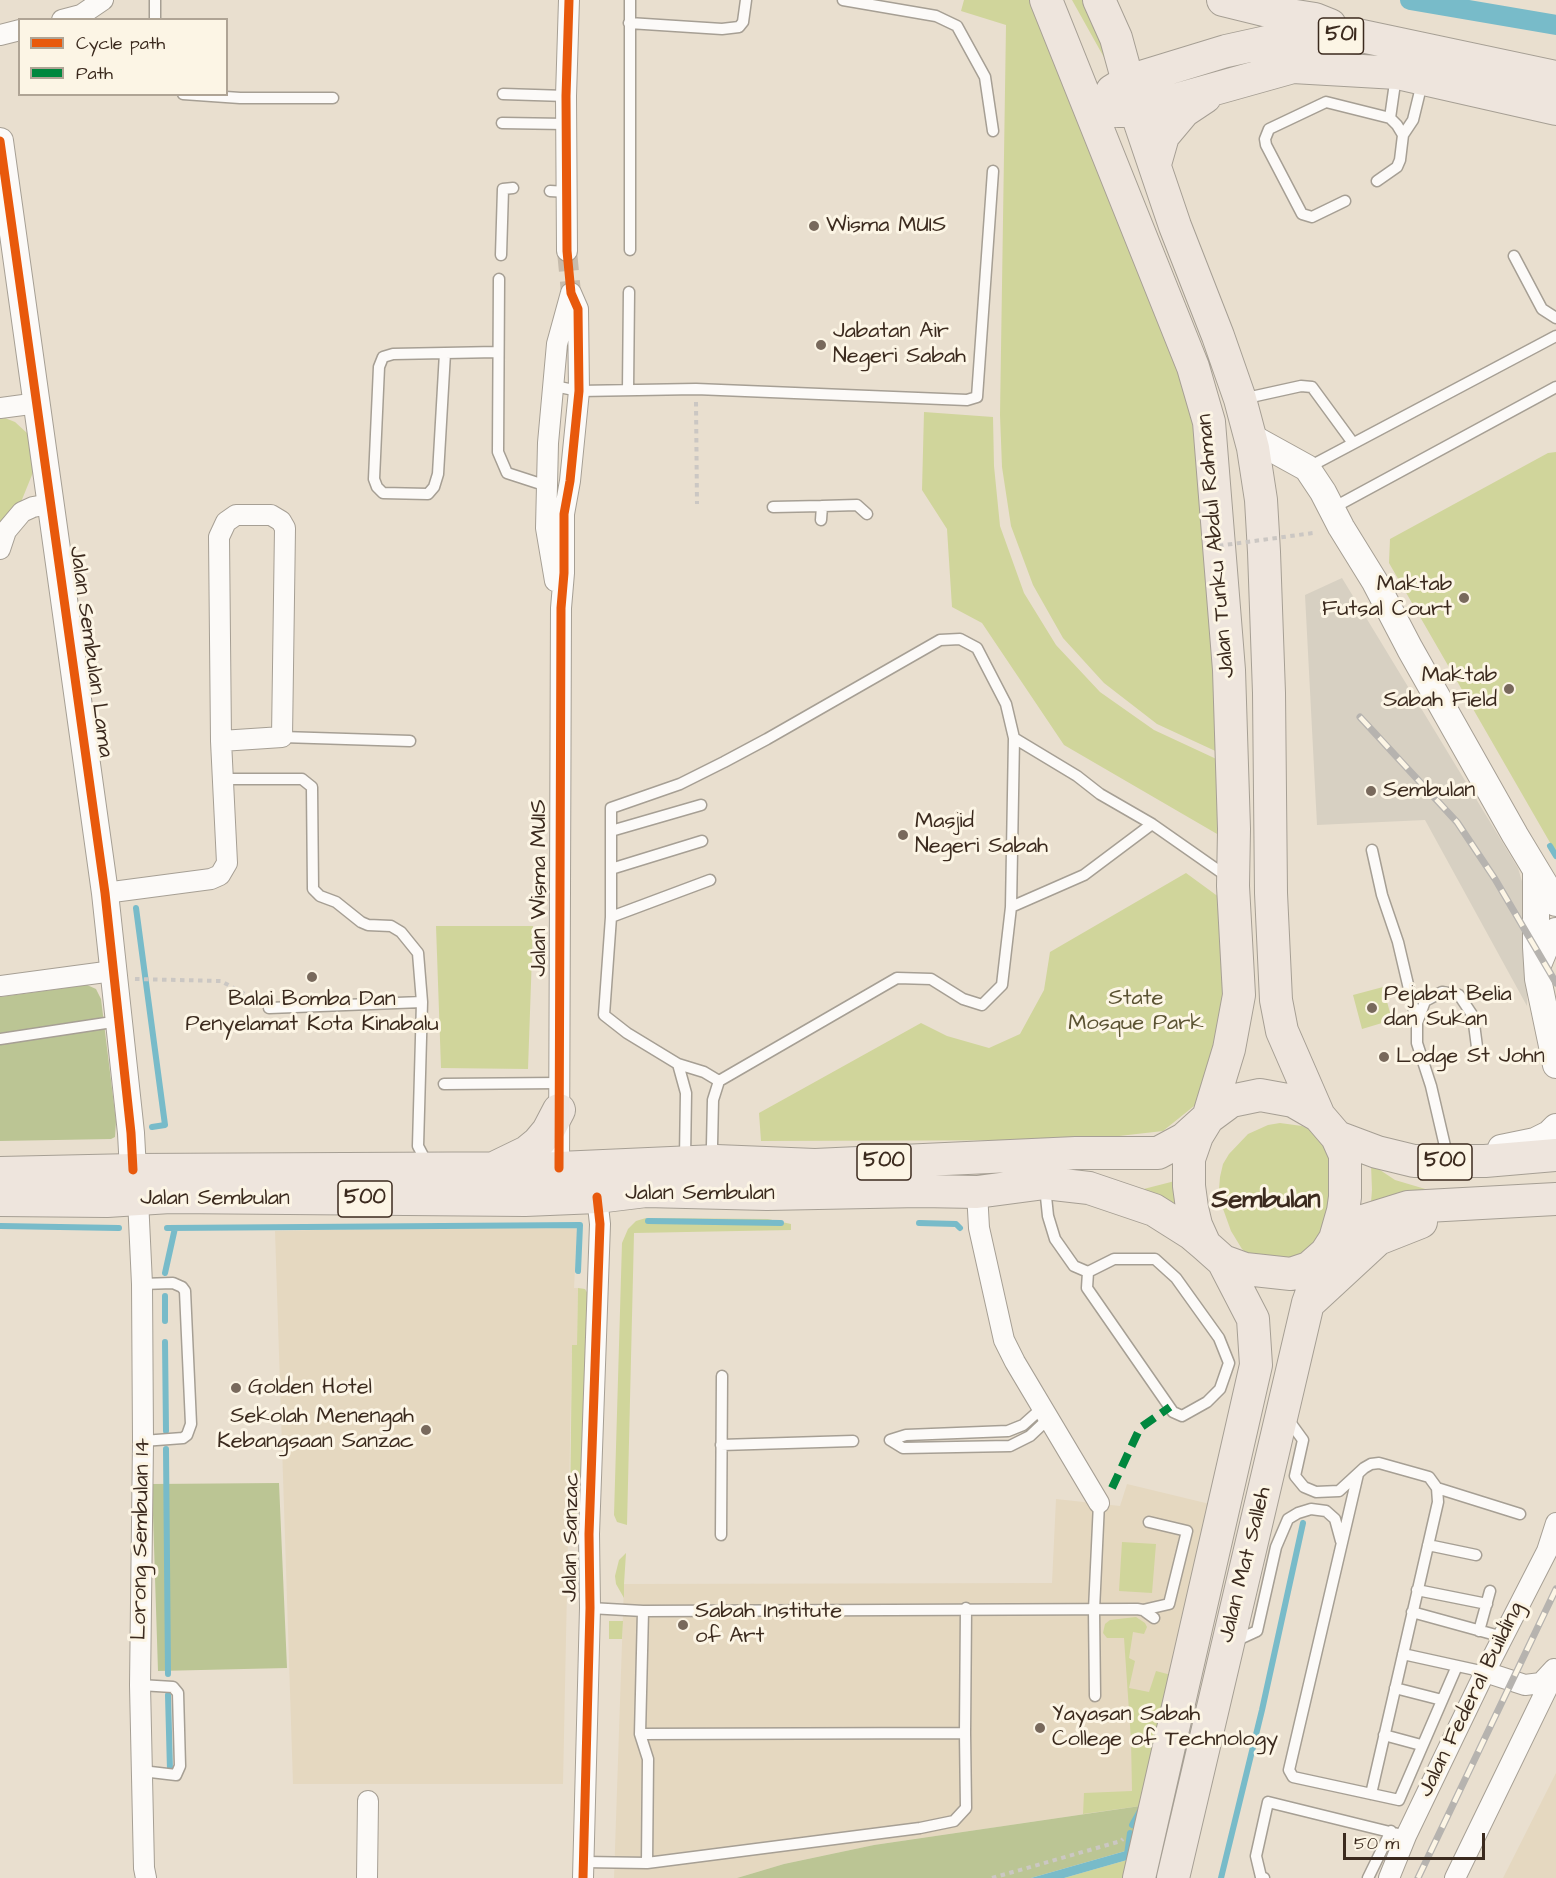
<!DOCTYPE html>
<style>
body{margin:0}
#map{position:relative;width:1556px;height:1878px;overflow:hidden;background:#e9dfcf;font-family:"Architects Daughter",sans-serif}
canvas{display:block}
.legend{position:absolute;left:18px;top:18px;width:210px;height:78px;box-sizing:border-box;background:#fcf5e5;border:2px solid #afa495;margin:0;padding:8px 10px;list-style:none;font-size:18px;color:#3b2a1e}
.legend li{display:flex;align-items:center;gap:12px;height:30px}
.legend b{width:30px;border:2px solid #afa495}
.scale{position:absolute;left:1343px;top:1833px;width:142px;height:27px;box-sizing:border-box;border:3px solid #3b2a1e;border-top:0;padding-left:8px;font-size:18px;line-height:21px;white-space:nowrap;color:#3b2a1e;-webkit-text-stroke:4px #fcf5e5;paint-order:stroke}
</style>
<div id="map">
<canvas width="1556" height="1878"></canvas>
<ul class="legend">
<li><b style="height:8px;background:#e8590c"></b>Cycle path</li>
<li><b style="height:8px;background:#00873e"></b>Path</li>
</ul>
<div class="scale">50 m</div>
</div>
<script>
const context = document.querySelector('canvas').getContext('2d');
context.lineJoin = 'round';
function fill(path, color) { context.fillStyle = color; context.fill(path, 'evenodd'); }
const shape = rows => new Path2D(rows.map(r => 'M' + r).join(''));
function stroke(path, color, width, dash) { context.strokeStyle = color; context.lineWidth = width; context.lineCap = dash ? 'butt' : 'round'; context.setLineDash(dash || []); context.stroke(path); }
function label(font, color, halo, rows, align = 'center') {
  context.font = font + ' "Architects Daughter",sans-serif'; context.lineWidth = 6; context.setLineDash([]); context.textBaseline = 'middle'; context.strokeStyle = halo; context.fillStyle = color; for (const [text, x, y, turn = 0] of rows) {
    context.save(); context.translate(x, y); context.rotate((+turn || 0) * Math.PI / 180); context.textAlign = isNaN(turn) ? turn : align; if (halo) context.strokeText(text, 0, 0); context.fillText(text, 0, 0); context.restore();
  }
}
const built = shape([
 [443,1227,577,1228,574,1288,578,1288,577,1345,572,1346,563,1784,293,1784,275,1231],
 [1127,1484,1214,1505,1147,1805,874,1845,784,1864,737,1878,614,1878,624,1584,1052,1583,1056,1499,1120,1506],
 [1556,1773,1556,1878,1503,1878]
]);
const industrial = shape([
 [1342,578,1518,868,1529,905,1527,1006,1425,820,1317,825,1305,595]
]);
const green = shape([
 [964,0,1033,0,1179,343,1203,489,1224,755,1157,724,1104,683,1063,638,1033,585,1011,526,1002,467,1000,415,1006,25,961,11],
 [1072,0,1091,0,1115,57,1106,61],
 [924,412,993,417,994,466,1000,526,1024,593,1056,645,1100,692,1154,730,1225,763,1224,838,1064,745,982,623,952,607,947,529,922,490],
 [5,418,15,422,27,433,33,444,36,465,21,502,0,536,0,419],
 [1556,452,1556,853,1389,563,1390,539,1548,453],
 [1186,873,1238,911,1235,1021,1199,1102,1163,1131,1084,1140,761,1141,759,1113,921,1023,947,1036,989,1048,1020,1034,1044,990,1050,952],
 [436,926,533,926,528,1069,441,1068],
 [1383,987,1392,1020,1362,1029,1353,995],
 [1280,1123,1302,1126,1320,1135,1344,1175,1308,1263,1249,1256,1242,1249,1231,1231,1222,1206,1219,1189,1220,1177,1223,1164,1229,1154,1248,1134,1268,1125],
 [1371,1164,1395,1180,1432,1191,1370,1215,1372,1190],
 [1195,1172,1194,1214,1172,1202,1132,1192,1171,1182],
 [646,1218,768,1219,791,1224,791,1230,634,1233,627,1525,617,1522,614,1515,622,1243,628,1229,636,1221],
 [578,1288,585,1289,588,1294,582,1506,578,1513,570,1515,572,1345,577,1345],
 [1122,1542,1156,1544,1152,1593,1119,1591],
 [626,1553,624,1584,624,1598,616,1584,615,1576,619,1560],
 [1136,1617,1145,1623,1147,1627,1144,1634,1133,1632,1129,1658,1135,1661,1129,1688,1149,1692,1156,1671,1175,1676,1147,1805,1083,1814,1084,1793,1132,1791,1131,1740,1124,1638,1107,1638,1103,1633,1105,1624,1110,1620],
 [609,1621,623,1621,622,1639,609,1639],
 [1134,1858,1128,1878,1064,1878]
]);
const forest = shape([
 [87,985,96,989,101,999,116,1121,115,1137,111,1139,0,1141,0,997],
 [279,1483,287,1668,158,1671,152,1484],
 [1147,1805,1136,1848,1031,1878,737,1878,784,1864,874,1845]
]);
const water = shape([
 [1136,1848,1134,1858,1064,1878,1031,1878]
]);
const stream = shape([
 [1550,846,1556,856],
 [136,908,165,1125,152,1127],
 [648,1221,781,1223],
 [919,1223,956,1224,960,1228],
 [0,1226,119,1228],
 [167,1228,580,1225,578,1271],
 [165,1273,175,1228],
 [165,1296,165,1321],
 [165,1342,166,1431],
 [166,1449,168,1674],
 [168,1695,170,1770],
 [1132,1825,1141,1809],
 [1127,1855,1130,1833],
 [1221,1878,1262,1710,1303,1523]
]);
const canal = shape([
 [1410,0,1556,25]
]);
const minorTunnel = shape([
 [567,251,571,293]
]);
const path = shape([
 [696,402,697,504],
 [135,979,221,981,257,1001],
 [992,1878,1121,1841,1123,1839]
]);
const service = shape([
 [630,0,630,250],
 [843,0,936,16,957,26,985,77,993,131],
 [155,20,155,0],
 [629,23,722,29,739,27,743,22,746,0],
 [183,94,240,98,333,98],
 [503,94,566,96],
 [1390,118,1396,76],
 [502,123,566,124],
 [1403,135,1413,120,1422,83],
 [550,191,567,192],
 [1345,201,1312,217,1302,214,1266,145,1265,139,1269,129,1326,102,1390,118,1397,125,1403,135,1400,160,1397,167,1377,181],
 [501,255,503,189,513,188],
 [1514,256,1542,309,1556,318],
 [499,279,498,452,507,473,547,486],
 [445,353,438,474,434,487,428,494,383,493,377,487,374,479,379,367,383,357,393,354,497,352],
 [554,386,579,391,696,389,967,400,977,397,993,171],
 [628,390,629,292],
 [1242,399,1301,386,1312,387,1353,443],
 [1307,468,1556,336],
 [773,507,822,506],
 [1331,509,1556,387],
 [821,520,822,506,857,505,867,514],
 [282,737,410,741],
 [223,779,302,779,312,787,313,889,320,896,336,902,361,922,368,925,391,926,401,932,418,953,422,1002],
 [611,831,701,805],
 [1372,850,1382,895,1398,942,1417,1023],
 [611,869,702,841],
 [1011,907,1084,875,1152,824],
 [611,917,710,880],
 [269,1008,422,1002,418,1146,428,1165],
 [0,1039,119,1021],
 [678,1064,686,1093,685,1158],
 [719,1081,704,1072,678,1064,627,1033,604,1015,611,917,611,808,680,784,724,762,767,739,940,640,960,639,977,648,1006,704,1014,738,1077,776,1100,794,1152,824,1222,873,1227,879],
 [444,1084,559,1083],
 [715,1157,712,1145,713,1100,719,1081,897,978,931,979,963,999,982,1005,1002,985,1011,907,1014,738],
 [1448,1159,1431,1086,1417,1043,1417,1023,1425,1001,1442,992,1459,995,1473,1016,1477,1047],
 [1045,1187,1048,1216,1055,1239,1074,1266,1088,1272,1114,1259,1155,1259,1176,1278,1219,1338,1229,1363,1220,1389,1207,1402,1182,1416,1173,1412,1087,1288,1088,1272],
 [142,1284,173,1283,182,1287,185,1291,191,1424,187,1435,183,1438,143,1441],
 [1287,1418,1303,1440,1295,1476,1304,1487,1316,1492,1339,1491,1364,1468,1371,1464,1379,1463,1429,1477,1437,1488,1438,1502,1371,1794],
 [890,1440,903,1448,1010,1446,1030,1436,1048,1419],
 [890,1440,906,1435,1008,1431,1023,1425,1042,1408],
 [721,1445,853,1441],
 [1358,1474,1289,1770,1293,1777,1399,1800,1457,1666],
 [1437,1488,1520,1514],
 [721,1535,722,1376],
 [1428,1545,1476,1555],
 [1417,1590,1487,1604],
 [590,1608,643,1611,1137,1609,1143,1610,1154,1618],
 [1143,1610,1169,1604,1187,1531,1149,1522],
 [643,1611,640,1734,648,1759,647,1863],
 [1412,1612,1503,1637],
 [1479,1631,1490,1591],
 [1233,1642,1257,1631,1276,1547,1288,1519,1298,1513,1311,1509,1326,1511,1335,1519,1341,1541],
 [1403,1654,1485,1672],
 [140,1685,173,1687,178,1693,180,1766,176,1775,142,1771],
 [1395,1688,1442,1700],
 [1095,1696,1094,1610,1099,1503],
 [640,1734,965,1733,966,1608],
 [1384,1735,1421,1745],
 [584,1862,647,1863,920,1828,954,1821,966,1808,965,1733],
 [1264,1878,1261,1877,1256,1856,1268,1802,1406,1836],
 [1368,1878,1391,1831]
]);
const minor = shape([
 [62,20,81,15,103,0],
 [0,35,20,30],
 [567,251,566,96,569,0],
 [0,408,38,403],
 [0,549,6,531,22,512,33,507,50,504],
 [555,581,546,528,548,443,557,344,571,293],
 [105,893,211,879,220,875,227,863,221,741,219,537,226,522,236,515,271,515,281,521,285,528,282,737,221,741],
 [0,986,113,971],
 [559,1168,561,608,564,573,564,514,570,481,579,391,578,309,571,293],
 [977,1192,979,1228,1004,1340,1015,1362,1099,1503],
 [138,1199,142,1284,143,1441,140,1685,144,1868,146,1878],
 [1485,1672,1525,1685,1541,1683,1554,1669],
 [367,1878,368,1801],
 [583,1878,590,1608,589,1534,600,1224,597,1197],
 [1389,1878,1406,1836,1485,1672,1547,1551,1556,1523],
 [1455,1878,1556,1670]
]);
const tertiary = shape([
 [0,141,105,893,131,1133,133,1170],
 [1249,436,1307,468,1323,492,1341,527,1375,582,1410,649,1515,835,1556,903],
 [1536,871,1536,947,1538,979,1556,1065],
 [1538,965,1545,948,1556,931],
 [1501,1148,1535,1141,1549,1134,1556,1127]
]);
const primary = shape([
 [1046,0,1193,367,1209,422,1229,670,1234,829,1233,886,1239,995,1229,1049,1208,1118],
 [1099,0,1116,38,1136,111,1175,226,1218,336,1240,399,1253,448,1261,500,1264,552,1269,693,1271,893,1276,1000,1282,1031,1319,1116],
 [1223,0,1276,13,1315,19,1330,25],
 [1111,94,1112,91,1128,81,1226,51,1285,38,1357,35,1556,77],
 [1116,108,1118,111,1136,111,1293,67,1397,73,1556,109],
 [1155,164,1163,136,1184,111,1205,97],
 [1337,1137,1377,1152,1414,1161,1485,1161,1556,1155],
 [496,1167,527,1152,538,1143,548,1131,559,1110],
 [0,1173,133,1170,559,1168,716,1161,815,1165,1076,1153,1158,1153,1184,1139,1205,1120],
 [0,1200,107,1201,170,1197,525,1200,597,1197,646,1191,767,1194,920,1191,977,1192,1045,1183,1089,1188,1154,1210,1192,1234,1205,1245,1223,1261,1245,1269,1291,1274,1309,1268,1326,1253,1335,1239,1343,1211,1345,1197,1345,1155,1337,1137,1319,1116,1293,1101,1260,1095,1231,1101,1208,1118,1197,1136,1189,1159,1189,1186,1192,1208,1196,1225,1205,1245],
 [1335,1239,1363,1221,1408,1207,1556,1199],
 [1312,1300,1378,1239,1421,1222],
 [1139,1878,1256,1365,1253,1319,1223,1261],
 [1173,1878,1308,1303,1326,1253]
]);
const rail = shape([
 [1360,717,1457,822,1495,879,1556,983],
 [1418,1878,1556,1589]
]);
const pathBridge = shape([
 [1210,547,1313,533]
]);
const quiet = shape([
 [1112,1488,1140,1428,1170,1407]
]);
const cycleway = shape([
 [0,141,105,893,131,1133,133,1170],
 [559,1168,561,608,564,573,564,514,570,481,579,391,578,309,571,293,567,251,566,96,569,0],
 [583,1878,590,1608,589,1534,600,1224,597,1197]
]);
const markers = [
 [814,226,6,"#78695c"],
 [821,345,6,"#78695c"],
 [1464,598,6,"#78695c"],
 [1509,689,6,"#78695c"],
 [1371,791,6,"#78695c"],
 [903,835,6,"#78695c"],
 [312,977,6,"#78695c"],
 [1372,1008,6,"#78695c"],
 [1384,1057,6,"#78695c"],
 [236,1388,6,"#78695c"],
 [426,1430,6,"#78695c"],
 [683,1625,6,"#78695c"],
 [1040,1728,6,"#78695c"]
];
const shields = [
 [1341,36,45],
 [884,1162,54],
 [1445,1162,54],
 [365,1199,54]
];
const shieldNames = [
 ["501",1341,36],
 ["500",884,1162],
 ["500",1445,1162],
 ["500",365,1199]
];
const poiNames = [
 ["Wisma MUIS",826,226],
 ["Jabatan Air",833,332],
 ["Negeri Sabah",833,357],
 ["Maktab",1452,585,"right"],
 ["Futsal Court",1452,610,"right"],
 ["Maktab",1497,676,"right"],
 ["Sabah Field",1497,701,"right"],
 ["Sembulan",1383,791],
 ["Masjid",915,822],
 ["Negeri Sabah",915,847],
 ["Pejabat Belia",1384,995],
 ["dan Sukan",1384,1020],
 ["Balai Bomba Dan",312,1000,"center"],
 ["Penyelamat Kota Kinabalu",312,1025,"center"],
 ["Lodge St John",1396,1057],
 ["Golden Hotel",248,1388],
 ["Sekolah Menengah",414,1417,"right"],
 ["Kebangsaan Sanzac",414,1442,"right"],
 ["Sabah Institute",695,1612],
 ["of Art",695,1637],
 ["Yayasan Sabah",1052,1715],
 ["College of Technology",1052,1740]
];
const streetNames = [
 ["Jalan Tunku Abdul Rahman",1217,546,-95],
 ["Jalan Sembulan Lama",90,652,82],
 ["Jalan Wisma MUIS",540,888,-90],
 ["Jalan Sembulan",700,1194],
 ["Jalan Sembulan",215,1199],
 ["Jalan Sanzac",572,1537,-89],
 ["Lorong Sembulan 14",142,1539,-89],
 ["Jalan Mat Salleh",1246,1565,-76],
 ["Jalan Federal Building",1472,1700,-64]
];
const parkNames = [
 ["State",1136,999],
 ["Mosque Park",1136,1024]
];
const quarterNames = [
 ["Sembulan",1266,1202]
];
fill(built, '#e5d8c0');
fill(industrial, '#d7d0c2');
fill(green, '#d0d59b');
fill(forest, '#bbc594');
fill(water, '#78bbc9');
stroke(stream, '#78bbc9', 6);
stroke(canal, '#78bbc9', 20);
stroke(minorTunnel, '#c6bbac', 20, [20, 10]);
stroke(service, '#a69f94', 13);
stroke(minor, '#a69f94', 22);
stroke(tertiary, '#a69f94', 28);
stroke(primary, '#a69f94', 34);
stroke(path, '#cbc7c3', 4, [4.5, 4.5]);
stroke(service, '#fcfaf8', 10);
stroke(minor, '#fcfaf8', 20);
stroke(tertiary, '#fcfaf8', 26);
stroke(primary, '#eee5dd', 32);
stroke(rail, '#b6b3af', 7);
stroke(rail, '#fcf5e5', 4.5, [14]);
stroke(pathBridge, '#cbc7c3', 4, [4.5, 4.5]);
stroke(quiet, '#00873e', 8, [15, 8]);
stroke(cycleway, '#e8590c', 9);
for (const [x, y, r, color] of markers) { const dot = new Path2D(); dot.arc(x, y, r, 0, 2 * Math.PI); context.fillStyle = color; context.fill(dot); stroke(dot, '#fcf5e5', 2); }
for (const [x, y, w] of shields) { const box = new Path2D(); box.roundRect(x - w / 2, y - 18, w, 36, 4.5); context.fillStyle = '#fcf5e5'; context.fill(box); stroke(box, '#3b2a1e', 1.5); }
label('bold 21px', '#3b2a1e', null, shieldNames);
label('22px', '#3b2a1e', '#fcf5e5', poiNames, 'left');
label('22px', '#3b2a1e', '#fcf5e5', streetNames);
label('22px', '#5b5333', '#fcf5e5', parkNames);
label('bold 26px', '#3b2a1e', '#fcf5e5', quarterNames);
</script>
